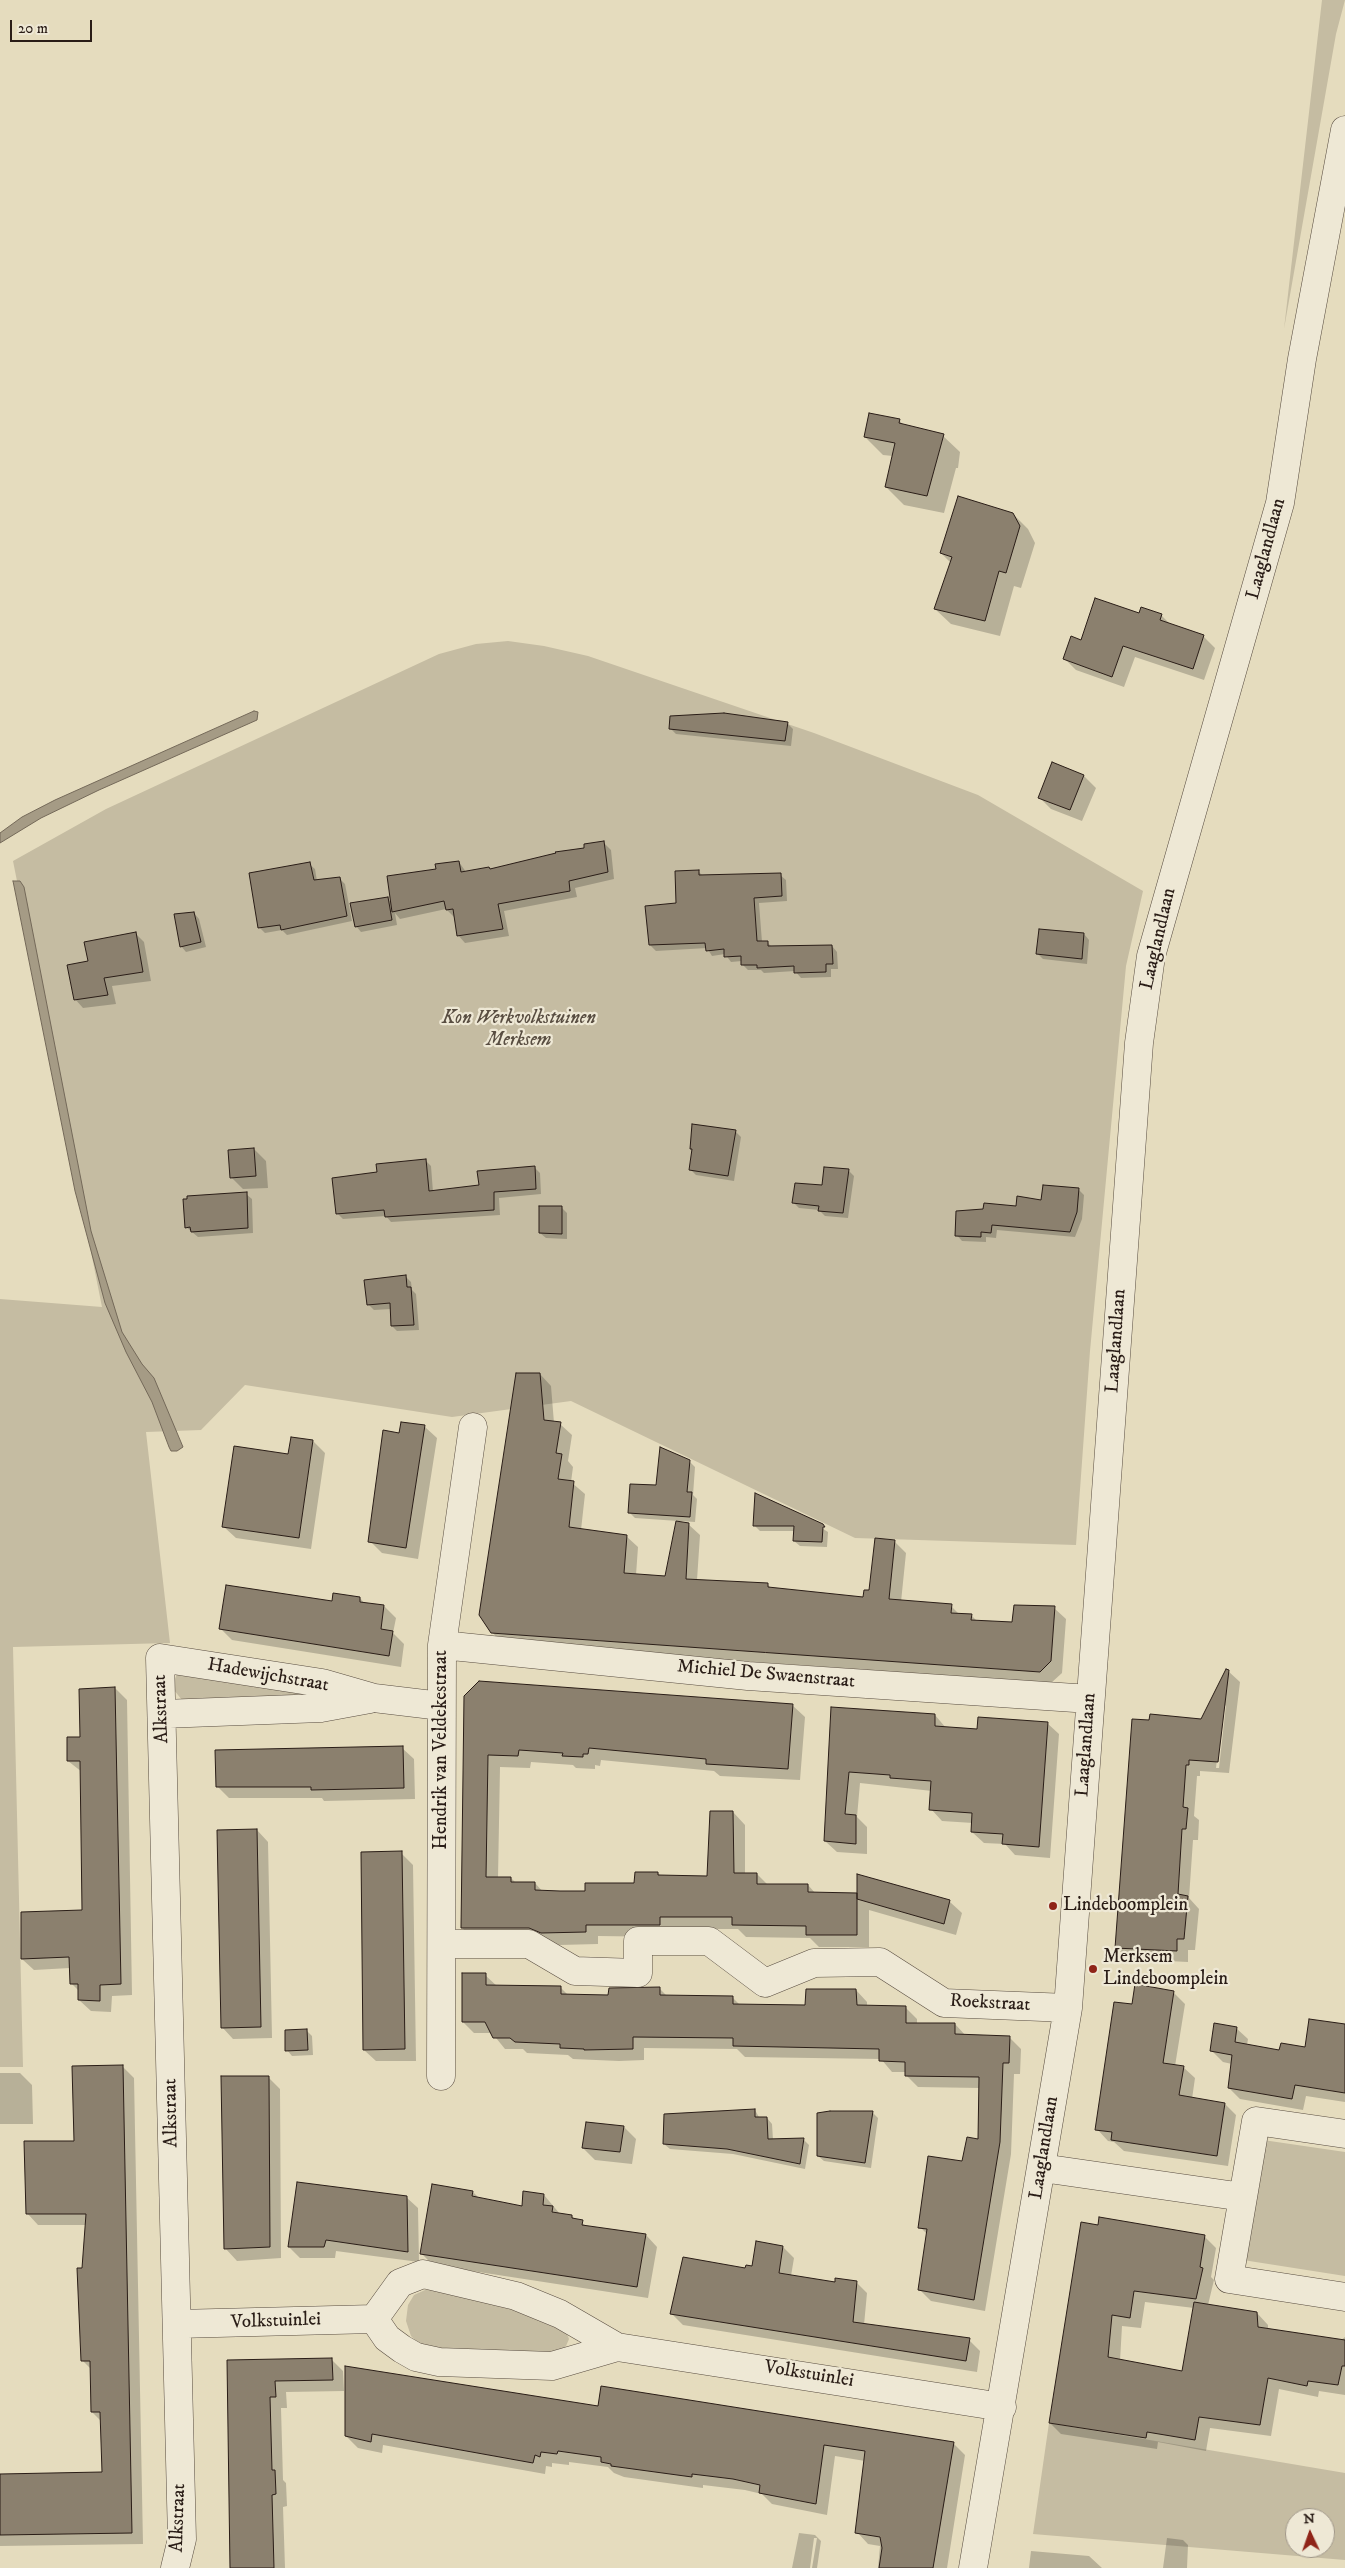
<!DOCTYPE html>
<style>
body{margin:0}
#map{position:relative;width:1345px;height:2568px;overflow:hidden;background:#e5dcbe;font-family:"IM FELL DW Pica",serif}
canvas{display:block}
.north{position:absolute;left:1285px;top:2508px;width:50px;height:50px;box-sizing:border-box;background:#eee8d5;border:1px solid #a09789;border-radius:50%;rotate:357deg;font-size:14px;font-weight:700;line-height:20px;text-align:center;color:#2a1d17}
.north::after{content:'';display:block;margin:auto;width:18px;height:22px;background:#8f2418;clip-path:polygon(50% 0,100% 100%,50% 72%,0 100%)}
.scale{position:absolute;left:10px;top:20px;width:82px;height:22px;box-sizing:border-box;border:2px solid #2a1d17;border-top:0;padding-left:6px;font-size:15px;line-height:18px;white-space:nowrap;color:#2a1d17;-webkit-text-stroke:4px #eee8d5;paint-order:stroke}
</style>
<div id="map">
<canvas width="1345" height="2568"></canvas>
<div class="north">N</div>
<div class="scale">20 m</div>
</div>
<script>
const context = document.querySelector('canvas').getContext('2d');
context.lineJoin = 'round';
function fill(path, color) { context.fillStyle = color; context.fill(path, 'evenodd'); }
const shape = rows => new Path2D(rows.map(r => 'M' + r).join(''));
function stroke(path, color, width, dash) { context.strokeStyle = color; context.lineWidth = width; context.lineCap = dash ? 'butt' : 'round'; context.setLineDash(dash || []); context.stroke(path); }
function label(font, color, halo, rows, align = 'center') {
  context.font = font + ' "IM FELL DW Pica",serif'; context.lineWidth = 4.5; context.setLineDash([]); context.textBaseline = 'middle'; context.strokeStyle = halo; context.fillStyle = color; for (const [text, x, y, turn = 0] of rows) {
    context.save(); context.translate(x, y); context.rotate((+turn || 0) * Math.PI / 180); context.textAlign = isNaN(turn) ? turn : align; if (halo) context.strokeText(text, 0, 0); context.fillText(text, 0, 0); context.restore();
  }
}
const green = shape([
 [1322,0,1345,0,1336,34,1284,329],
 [508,641,544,646,588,656,814,733,978,795,1143,891,1126,966,1090,1351,1076,1545,855,1538,571,1401,452,1417,245,1385,201,1430,146,1432,170,1643,13,1647,23,2067,0,2067,0,1299,102,1307,13,861,106,809,439,654,476,644],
 [177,1674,320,1696,182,1700,174,1690,174,1681],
 [1263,2140,1345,2152,1345,2276,1243,2260],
 [436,2289,535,2315,565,2329,569,2339,566,2346,561,2351,542,2356,432,2349,419,2344,411,2336,406,2321,408,2305,414,2295,425,2290],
 [1049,2423,1345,2473,1345,2560,1033,2534],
 [1295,2518,1325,2518,1325,2548,1295,2548]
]);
const water = shape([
 [254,711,258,712,257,720,99,790,41,818,0,843,0,833,22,817,55,800,254,711],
 [13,881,20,881,24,887,91,1231,122,1332,142,1364,154,1378,183,1447,177,1451,171,1451,169,1447,152,1402,126,1352,105,1303,75,1191,13,881]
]);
const shadow = shape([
 [899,420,904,426,942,435,960,452,958,468,956,468,944,513,904,505,886,487,893,456,883,455,865,437],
 [1013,514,1028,529,1035,543,1021,588,1014,586,1000,636,951,624,935,609,951,563,941,553],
 [1140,614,1161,615,1172,626,1203,636,1215,648,1204,680,1135,657,1124,687,1076,670,1064,658,1082,641],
 [787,723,793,729,791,746,676,734,670,728],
 [1053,764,1084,776,1096,788,1082,821,1051,809,1039,797],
 [604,843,611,850,614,879,575,888,577,897,504,911,509,936,465,943,458,935,454,917,446,909,400,919,395,913,397,925,361,932,356,926,387,898,392,903,438,870,459,862,466,872,489,868,491,870,586,849],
 [309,864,315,869,317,881,339,878,345,884,352,921,287,935,282,930,265,933,259,927],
 [698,871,703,876,780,875,786,880,787,901,759,903,762,942,767,942,772,947,832,946,837,952,838,969,831,969,831,977,801,978,795,971,764,973,761,970,748,970,743,965,742,961,731,962,725,954,712,956,707,948,656,951,650,945],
 [194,913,199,919,206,947,186,952,181,946],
 [136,934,144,942,151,981,112,986,116,1004,83,1008,75,999,89,962],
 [1084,934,1089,940,1087,964,1043,959,1037,953],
 [735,1131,741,1137,734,1181,696,1175,690,1169,693,1151,691,1149],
 [254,1149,266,1161,268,1188,243,1189,231,1177],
 [425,1160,431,1166,433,1192,480,1187,534,1167,540,1173,541,1194,499,1198,500,1215,391,1222,386,1216,343,1219,337,1213,378,1173],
 [848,1170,854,1176,848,1218,825,1216,819,1210,799,1208,794,1203],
 [1078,1189,1084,1195,1082,1219,1075,1237,997,1230,996,1238,986,1237,986,1242,962,1241,955,1233,957,1212,1017,1207],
 [246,1194,252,1199,253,1233,198,1237,186,1227],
 [561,1207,567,1213,567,1239,546,1238,540,1233],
 [406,1277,411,1282,412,1290,416,1294,419,1330,397,1331,392,1326,391,1309,374,1310,368,1304],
 [540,1374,551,1386,554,1423,560,1424,572,1435,568,1461,573,1467,571,1482,585,1494,581,1530,626,1536,638,1547,636,1575,666,1577,678,1521,635,1518,630,1513,689,1461,695,1467,693,1495,697,1499,695,1522,680,1521,680,1523,688,1524,700,1535,697,1580,767,1584,772,1589,864,1598,871,1591,894,1541,906,1553,901,1602,951,1606,960,1615,971,1615,977,1621,1014,1624,1054,1608,1066,1619,1062,1673,1051,1683,503,1644,492,1632],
 [402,1423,425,1427,437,1438,418,1559,382,1553,370,1541],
 [292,1438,313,1441,325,1453,311,1549,236,1538,224,1527,289,1456],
 [796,1512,828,1532,827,1547,800,1546,794,1541,795,1531,760,1531,754,1525],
 [360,1598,365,1604,384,1606,396,1618,393,1633,404,1644,401,1667,232,1640,220,1628],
 [1228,1671,1240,1682,1229,1773,1200,1771,1200,1776,1197,1776,1194,1816,1199,1820,1198,1840,1193,1840,1189,1898,1199,1909,1195,1950,1188,1950,1188,1962,1128,1959,1117,1948,1202,1720],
 [1226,1705,1219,1768,1216,1768,1223,1708],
 [115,1688,127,1700,132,1995,112,1996,111,2012,91,2011,79,2000,79,1991,71,1983,70,1968,34,1970,22,1959,84,1911,82,1772,68,1761],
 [465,1696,792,1705,805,1717,800,1780,720,1776,714,1771,601,1760,600,1766,595,1765,595,1769,576,1768,573,1765,531,1762,530,1768,500,1767,498,1878,511,1878,516,1883,535,1883,543,1892,586,1892,636,1884,658,1873,661,1876,708,1877,733,1812,745,1825,745,1874,757,1874,768,1885,808,1885,816,1894,858,1896,858,1875,950,1902,962,1913,956,1935,869,1910,869,1947,819,1947,810,1938,746,1937,738,1929,672,1929,671,1937,598,1936,598,1944,559,1945,542,1940,475,1940,462,1928],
 [832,1708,935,1715,946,1728,978,1730,1047,1723,1059,1734,1050,1858,1015,1855,1005,1844,984,1843,972,1832,973,1823,942,1821,931,1809,932,1791,860,1783,857,1817,867,1827,867,1854,837,1852,825,1841],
 [402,1748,414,1759,415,1799,324,1801,322,1798,229,1798,218,1787],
 [257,1830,268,1842,272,2038,233,2039,222,2027],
 [401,1853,413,1865,416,2061,376,2061,364,2050],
 [485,1975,498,1987,561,1988,569,1996,609,1997,659,1988,668,1997,733,1998,740,2005,806,2006,856,1990,867,2002,867,2007,905,2007,917,2019,917,2024,955,2024,966,2036,1009,2037,1021,2049,1020,2074,1014,2074,1011,2154,985,2311,931,2301,920,2290,928,2235,920,2227,979,2141,980,2088,918,2087,907,2076,907,2072,892,2072,881,2059,745,2057,737,2049,644,2048,644,2060,619,2061,573,2059,568,2055,527,2053,523,2049,505,2049,492,2033,474,2033,463,2022],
 [1173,1992,1185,2004,1175,2066,1183,2067,1195,2078,1192,2099,1225,2104,1236,2115,1228,2166,1124,2151,1114,2142,1108,2141,1097,2129,1134,2006],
 [1345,2027,1345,2102,1306,2096,1303,2110,1240,2099,1229,2088,1232,2064,1223,2062,1212,2051,1236,2028,1248,2039,1247,2045,1280,2052,1306,2048],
 [306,2030,312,2036,313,2055,292,2056,287,2050],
 [123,2067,134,2078,143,2544,0,2546,0,2476,103,2473,101,2421,92,2412,92,2370,82,2360,86,2225,38,2225,27,2213],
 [0,2073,20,2073,32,2085,33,2124,0,2124],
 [268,2077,280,2089,281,2258,237,2261,226,2249,223,2078],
 [755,2110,760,2119,767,2118,772,2124,773,2140,803,2139,809,2145,805,2169,733,2154,670,2149,664,2144],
 [872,2112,878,2118,871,2168,824,2161,818,2156],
 [587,2123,624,2127,636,2139,632,2164,595,2160,583,2148],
 [473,2192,480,2199,523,2208,544,2195,560,2214,571,2216,588,2227,646,2235,657,2247,648,2298,433,2265,421,2253],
 [406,2197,418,2208,419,2262,336,2251,335,2258,300,2258,289,2247],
 [1082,2224,1204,2236,1216,2248,1211,2277,1214,2280,1208,2305,1257,2313,1268,2325,1268,2329,1340,2341,1345,2337,1345,2395,1319,2391,1318,2397,1279,2389,1271,2436,1210,2428,1206,2451,1158,2442,1157,2449,1061,2434,1050,2423],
 [1145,2302,1194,2308,1183,2372,1120,2361,1122,2326,1141,2328],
 [757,2243,783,2247,794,2258,791,2276,836,2284,856,2282,867,2293,864,2325,969,2340,980,2351,977,2372,683,2325,672,2314,753,2268],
 [331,2359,343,2371,344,2391,286,2392,287,2408,281,2408,283,2480,286,2483,287,2506,283,2507,285,2568,232,2568,229,2361],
 [599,2407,953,2443,965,2455,947,2568,878,2568,880,2546,868,2544,857,2532,865,2461,835,2456,827,2515,772,2504,762,2494,745,2490,703,2485,703,2488,624,2477,614,2473,608,2467,569,2462,569,2465,552,2463,552,2467,546,2466,545,2474,383,2445,382,2453,358,2448,346,2436],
 [799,2533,815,2535,821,2541,817,2568,812,2568,817,2538,814,2538,810,2568,792,2568],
 [1167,2538,1183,2540,1188,2545,1187,2568,1163,2568],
 [1031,2551,1089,2556,1102,2568,1029,2568]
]);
const building = shape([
 [869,413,900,419,899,423,944,434,927,496,885,487,895,443,864,437,869,413],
 [958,496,1013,513,1020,526,1006,573,999,571,985,621,934,609,952,557,940,553,958,496],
 [1095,598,1139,613,1141,607,1162,614,1160,620,1204,635,1193,669,1123,646,1112,677,1063,659,1071,636,1081,640,1095,598],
 [724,713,788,722,785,741,669,729,670,716,724,713],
 [1052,762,1084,775,1070,810,1038,798,1052,762],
 [604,841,608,872,569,881,570,891,498,904,503,929,457,936,453,909,446,910,444,901,392,912,387,876,436,869,435,864,459,861,461,872,489,867,490,869,556,853,555,852,584,848,584,844,604,841],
 [310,862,314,880,340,877,347,916,281,930,280,925,258,928,249,873,310,862],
 [699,870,699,875,781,873,782,896,754,898,757,941,768,941,768,946,832,945,833,964,826,964,826,972,794,973,794,966,757,968,757,965,741,965,741,956,724,957,724,949,706,951,705,943,649,945,645,906,676,903,675,871,699,870],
 [388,897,392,920,355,927,350,903,388,897],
 [194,912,201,942,180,947,174,914,194,912],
 [1039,929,1084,933,1082,959,1036,954,1039,929],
 [136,932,143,972,104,978,108,995,74,1000,67,965,88,961,84,942,136,932],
 [692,1124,736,1130,728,1176,689,1170,692,1149,690,1149,692,1124],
 [254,1148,256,1176,230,1178,228,1150,254,1148],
 [426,1159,429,1191,479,1185,477,1171,535,1166,536,1189,494,1192,494,1210,385,1217,384,1210,336,1214,332,1178,377,1172,376,1164,426,1159],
 [824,1167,849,1169,843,1213,818,1211,819,1206,792,1203,795,1183,822,1185,824,1167],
 [1043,1185,1079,1188,1077,1212,1070,1232,992,1225,991,1233,981,1232,981,1237,955,1236,956,1211,983,1209,984,1203,1016,1206,1017,1196,1041,1200,1043,1185],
 [247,1192,248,1228,191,1232,190,1227,185,1228,183,1199,187,1199,187,1196,247,1192],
 [539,1206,562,1206,562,1234,539,1233,539,1206],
 [406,1275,407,1287,411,1287,414,1325,391,1326,390,1303,367,1305,364,1280,406,1275],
 [516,1373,540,1373,544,1420,561,1422,556,1453,562,1454,558,1479,574,1481,569,1527,627,1535,624,1573,665,1576,676,1521,689,1523,686,1579,768,1583,768,1587,863,1597,864,1590,869,1590,875,1538,895,1540,889,1599,952,1604,951,1613,972,1614,971,1620,1012,1622,1014,1605,1055,1606,1051,1661,1040,1672,491,1633,479,1615,516,1373],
 [401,1422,425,1425,406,1548,368,1542,383,1430,399,1433,401,1422],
 [291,1437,313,1440,299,1538,222,1527,234,1446,288,1454,291,1437],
 [660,1447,690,1460,687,1492,692,1492,690,1517,628,1513,630,1484,656,1485,660,1447],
 [755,1493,823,1524,825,1527,823,1527,822,1542,793,1541,794,1526,753,1526,755,1493],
 [226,1585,332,1601,333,1593,360,1597,360,1602,384,1605,381,1629,393,1631,389,1656,219,1629,226,1585],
 [1226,1669,1229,1670,1218,1762,1189,1760,1189,1765,1186,1765,1183,1807,1188,1808,1186,1829,1182,1829,1178,1894,1188,1896,1184,1939,1177,1939,1177,1951,1115,1948,1132,1719,1149,1720,1150,1714,1201,1719,1226,1669],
 [479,1681,793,1704,788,1769,706,1764,706,1759,589,1748,588,1754,583,1754,583,1757,562,1756,563,1753,519,1750,518,1756,488,1755,486,1877,511,1877,511,1882,535,1882,535,1890,560,1891,585,1891,585,1883,634,1883,635,1872,658,1872,658,1875,707,1876,710,1811,733,1811,734,1873,757,1873,757,1884,808,1884,808,1892,857,1893,857,1935,806,1935,806,1926,732,1925,732,1917,660,1917,660,1925,586,1925,586,1932,541,1933,529,1928,461,1928,464,1696,479,1681],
 [115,1687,121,1984,100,1985,100,2001,78,2000,78,1984,70,1984,69,1957,21,1959,21,1912,82,1910,80,1761,67,1761,67,1737,80,1737,79,1689,115,1687],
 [831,1707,935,1714,935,1726,977,1729,978,1717,1048,1722,1039,1847,1002,1844,1003,1834,971,1832,972,1813,929,1810,931,1781,890,1778,890,1775,849,1772,845,1814,856,1815,856,1844,824,1841,831,1707],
 [403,1746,404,1788,311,1790,311,1787,216,1787,215,1750,403,1746],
 [257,1829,261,2027,221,2028,217,1830,257,1829],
 [402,1851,405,2049,363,2050,361,1852,402,1851],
 [857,1874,950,1900,944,1924,857,1899,857,1874],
 [462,1973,486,1973,486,1985,561,1986,561,1994,608,1995,609,1988,660,1987,660,1995,733,1996,733,2004,805,2005,806,1989,856,1989,857,2005,906,2006,906,2023,955,2023,955,2034,1010,2036,1009,2063,1003,2063,1000,2142,974,2300,918,2290,927,2229,918,2228,928,2156,962,2161,967,2137,978,2139,979,2077,905,2076,905,2062,879,2061,879,2049,733,2046,733,2038,633,2037,633,2049,584,2050,584,2049,560,2048,560,2044,515,2042,510,2038,493,2038,485,2022,462,2022,462,1973],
 [1135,1984,1174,1991,1163,2063,1184,2066,1179,2095,1225,2103,1217,2156,1111,2140,1112,2132,1095,2130,1114,2002,1132,2004,1135,1984],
 [1309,2019,1345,2024,1345,2093,1295,2085,1292,2099,1228,2088,1232,2055,1210,2051,1214,2023,1237,2027,1235,2042,1279,2050,1281,2043,1305,2047,1309,2019],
 [307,2029,308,2050,285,2051,285,2030,307,2029],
 [123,2065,132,2533,0,2535,0,2474,102,2472,100,2412,91,2412,90,2361,81,2361,77,2268,82,2268,86,2214,26,2214,24,2141,74,2141,72,2066,123,2065],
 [221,2076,269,2076,270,2247,224,2249,221,2076],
 [755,2109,755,2117,767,2117,768,2139,804,2138,800,2164,727,2149,663,2144,664,2114,755,2109],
 [830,2111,873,2111,865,2163,817,2156,817,2113,830,2111],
 [586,2122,624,2126,620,2152,582,2148,586,2122],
 [297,2182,407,2196,408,2252,326,2240,324,2247,288,2247,297,2182],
 [432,2184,473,2191,472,2196,522,2206,523,2191,544,2194,543,2205,553,2206,552,2212,572,2215,572,2218,583,2220,582,2225,646,2234,637,2287,420,2254,432,2184],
 [1099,2217,1205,2235,1200,2267,1203,2268,1196,2299,1134,2291,1130,2318,1112,2315,1108,2357,1182,2371,1194,2302,1257,2312,1258,2327,1345,2340,1345,2366,1342,2366,1338,2385,1308,2381,1307,2386,1268,2378,1260,2425,1199,2417,1195,2440,1147,2432,1146,2438,1049,2423,1081,2222,1098,2225,1099,2217],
 [756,2241,783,2246,779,2273,835,2282,835,2278,857,2281,853,2322,970,2338,966,2361,670,2314,683,2257,745,2268,746,2265,752,2266,756,2241],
 [332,2358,333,2380,275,2381,276,2397,270,2397,272,2470,275,2470,276,2494,272,2495,274,2568,230,2568,227,2360,332,2358],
 [345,2366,598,2406,601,2386,954,2442,933,2568,879,2568,882,2548,880,2537,855,2533,865,2451,824,2445,816,2504,759,2493,760,2485,733,2479,692,2474,692,2477,611,2466,611,2464,601,2462,601,2457,558,2451,557,2454,541,2452,540,2457,535,2455,533,2463,372,2434,371,2442,345,2436,345,2366]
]);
const minor = shape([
 [442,1645,748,1676,1090,1699],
 [163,1714,321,1708,370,1699],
 [443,1944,529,1944,575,1971,638,1973,638,1941,709,1941,765,1983,814,1963,880,1962,944,2003,1068,2008],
 [441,2076,442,1645,473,1427],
 [1345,2134,1256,2121,1229,2279,1345,2297],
 [1042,2168,1243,2197],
 [374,2319,400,2283,423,2274,516,2296,560,2314,617,2347,1002,2407],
 [374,2319,387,2338,402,2349,416,2357,439,2362,552,2366,617,2347],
 [177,2324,374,2319],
 [175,2568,182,2539,160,1658,322,1683,374,1698,441,1706],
 [973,2568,1068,2008,1139,1043,1151,956,1280,503,1302,359,1345,130]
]);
const markers = [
 [1053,1906,5,"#8f2418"],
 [1093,1969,5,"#8f2418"]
];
const streetNames = [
 ["Laaglandlaan",1267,549,-75],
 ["Laaglandlaan",1159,939,-77],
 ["Laaglandlaan",1117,1341,-86],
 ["Michiel De Swaenstraat",766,1675,5],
 ["Hadewijchstraat",268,1676,10],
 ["Alkstraat",162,1709,-92],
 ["Laaglandlaan",1087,1745,-86],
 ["Hendrik van Veldekestraat",442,1750,-90],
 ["Roekstraat",990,2004,3],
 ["Alkstraat",172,2113,-91],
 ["Laaglandlaan",1045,2148,-81],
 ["Volkstuinlei",276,2322,-2],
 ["Volkstuinlei",809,2375,9],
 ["Alkstraat",179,2518,-88]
];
const parkNames = [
 ["Kon Werkvolkstuinen",519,1019],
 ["Merksem",519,1041]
];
const poiNames = [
 ["Lindeboomplein",1063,1906],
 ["Merksem",1103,1958],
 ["Lindeboomplein",1103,1980]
];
fill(green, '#c5bca2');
fill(water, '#a59b85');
stroke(water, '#746959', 1);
fill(shadow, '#0003');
fill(building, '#8b806e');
stroke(building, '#2a1d17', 1);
stroke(minor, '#594d41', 29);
stroke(minor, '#eee8d5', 28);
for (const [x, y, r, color] of markers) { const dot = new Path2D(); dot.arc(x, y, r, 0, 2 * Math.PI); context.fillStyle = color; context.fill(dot); stroke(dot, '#eee8d5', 2); }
label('19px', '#2a1d17', '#eee8d5', streetNames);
label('italic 19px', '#584d41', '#eee8d5', parkNames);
label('19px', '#2a1d17', '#eee8d5', poiNames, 'left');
</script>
